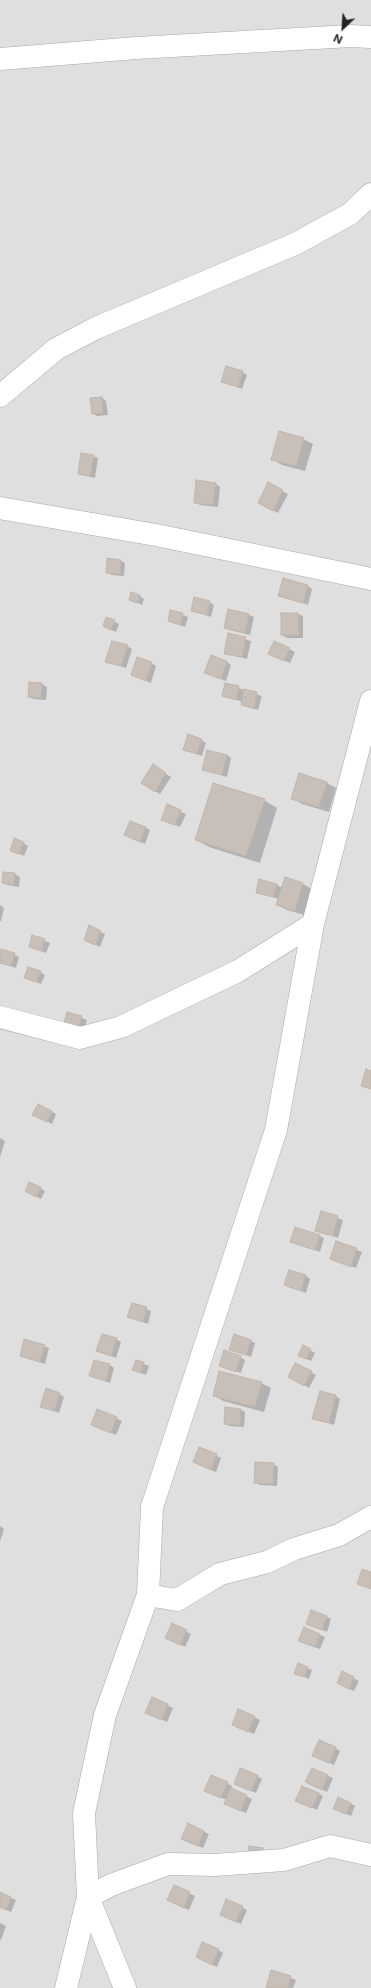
<!DOCTYPE html>
<style>
body{margin:0}
#map{position:relative;width:371px;height:1988px;overflow:hidden;background:#f2efe9;font-family:Inter,sans-serif}
canvas{display:block}
.north{position:absolute;left:323px;top:8px;width:40px;height:40px;-webkit-text-stroke:3px #fff;paint-order:stroke;rotate:205deg;font-size:11px;font-weight:700;line-height:16px;text-align:center;color:#222}
.north::after{content:'';display:block;margin:auto;width:14px;height:18px;background:#222;clip-path:polygon(50% 0,100% 100%,50% 72%,0 100%)}
</style>
<div id="map">
<canvas width="371" height="1988"></canvas>
<div class="north">N</div>
</div>
<script>
const context = document.querySelector('canvas').getContext('2d');
context.lineJoin = 'round';
function fill(path, color) { context.fillStyle = color; context.fill(path, 'evenodd'); }
const shape = rows => new Path2D(rows.map(r => 'M' + r).join(''));
function stroke(path, color, width, dash) { context.strokeStyle = color; context.lineWidth = width; context.lineCap = dash ? 'butt' : 'round'; context.setLineDash(dash || []); context.stroke(path); }
const residential = shape([
 [0,0,371,0,371,1988,0,1988]
]);
const shadow = shape([
 [242,372,247,375,242,389,222,381],
 [102,398,106,401,108,415,97,416,92,413],
 [303,439,313,444,305,471,282,465,272,459],
 [93,456,98,458,95,478,79,474],
 [216,484,220,487,218,507,200,505,195,502],
 [269,484,288,494,278,513,259,503],
 [121,561,125,563,124,576,112,575,107,572],
 [308,586,312,589,308,605,279,595],
 [140,596,144,599,142,605,130,600],
 [209,602,214,605,211,617,192,610],
 [171,611,188,617,185,627,169,621],
 [298,614,303,616,303,638,287,638,282,635],
 [249,615,254,617,250,635,229,630,225,628],
 [107,618,119,624,116,632,109,629],
 [229,635,251,641,247,659,226,653],
 [275,642,295,652,290,663,274,656],
 [127,646,132,649,126,668,106,661],
 [227,662,231,665,226,681,210,675],
 [151,663,156,666,151,683,132,675],
 [42,684,47,687,46,700,34,699,29,697],
 [226,684,262,696,258,710,247,707,242,705,243,702,223,696],
 [201,740,206,743,202,756,184,749],
 [227,755,231,758,227,777,203,770],
 [153,766,171,777,160,794,142,783],
 [300,774,327,783,336,788,329,812,302,804,292,798],
 [264,800,277,808,260,863,209,847,196,840],
 [168,806,186,814,180,827,162,819],
 [146,828,150,830,145,844,130,838],
 [23,843,28,846,24,856,11,850],
 [4,873,15,874,20,877,19,887,8,885,3,883],
 [276,884,282,888,303,884,312,889,304,915,287,910,277,905,279,899,257,892],
 [0,905,4,908,1,921,0,921],
 [100,932,105,934,100,947,90,942],
 [33,936,50,943,46,953,30,947],
 [2,950,19,957,16,968,0,962],
 [40,972,45,975,41,984,26,978],
 [68,1013,87,1020,83,1032],
 [52,1112,56,1114,52,1124,38,1117],
 [0,1138,5,1141,0,1157],
 [40,1188,45,1191,41,1199,31,1194],
 [322,1212,343,1220,338,1238,316,1230],
 [319,1236,324,1238,320,1252,291,1242],
 [337,1242,362,1252,356,1268,331,1259],
 [306,1276,310,1279,306,1293,285,1285],
 [133,1304,151,1311,148,1324,129,1317],
 [116,1339,121,1342,116,1358,97,1350],
 [251,1341,255,1343,251,1357,230,1349],
 [44,1346,49,1348,45,1364,21,1356],
 [310,1350,315,1353,311,1361,304,1358],
 [240,1357,245,1360,241,1373,225,1368],
 [136,1361,149,1366,146,1375,133,1370],
 [296,1364,316,1375,309,1388,289,1376],
 [110,1365,114,1368,110,1383,90,1376],
 [261,1383,271,1388,264,1412,223,1401,214,1395],
 [59,1394,64,1397,59,1413,41,1406],
 [336,1396,340,1399,334,1425,313,1418],
 [98,1410,122,1421,116,1435,97,1427],
 [241,1410,245,1412,244,1427,230,1426,225,1424],
 [200,1448,221,1458,216,1472,199,1465],
 [273,1464,278,1467,277,1486,260,1485,256,1482],
 [0,1526,4,1529,0,1541],
 [327,1617,331,1619,327,1632,312,1626],
 [172,1624,191,1634,185,1647,171,1640],
 [304,1629,325,1637,320,1649,304,1643],
 [307,1668,312,1670,309,1679,295,1673],
 [343,1673,359,1681,354,1691,343,1686],
 [152,1698,173,1708,167,1722,151,1715],
 [239,1710,260,1720,254,1734,238,1727],
 [335,1748,340,1751,334,1765,318,1758],
 [312,1769,333,1778,327,1792,311,1784],
 [257,1776,262,1779,256,1793,240,1786],
 [227,1783,232,1786,231,1789,252,1799,246,1813,230,1806,227,1800,210,1793],
 [318,1793,323,1796,317,1810,301,1803],
 [350,1803,355,1806,351,1816,339,1811],
 [188,1825,209,1834,203,1848,187,1841],
 [174,1886,195,1896,189,1910,173,1903],
 [0,1893,16,1900,11,1912,0,1907],
 [227,1900,247,1910,241,1924,226,1917],
 [0,1923,6,1926,1,1940,0,1940],
 [218,1950,223,1953,217,1967,202,1960],
 [272,1971,296,1980,293,1988,267,1988]
]);
const building = shape([
 [226,366,243,371,238,387,221,382,226,366],
 [102,397,103,413,92,414,90,398,102,397],
 [279,431,304,438,296,466,271,460,279,431],
 [81,453,94,455,90,476,78,474,81,453],
 [196,480,216,483,213,505,194,503,196,480],
 [268,482,283,490,273,511,258,503,268,482],
 [107,558,121,560,120,574,106,573,107,558],
 [283,578,308,585,303,603,278,596,283,578],
 [131,592,140,595,137,603,129,600,131,592],
 [194,597,210,601,207,615,191,611,194,597],
 [228,609,249,614,245,633,224,628,228,609],
 [170,610,183,613,180,625,168,621,170,610],
 [281,613,298,613,299,635,281,635,281,613],
 [106,617,115,620,111,630,103,626,106,617],
 [228,633,246,637,242,657,224,654,228,633],
 [112,641,128,645,121,666,105,662,112,641],
 [274,641,290,648,284,661,268,654,274,641],
 [211,655,227,661,221,679,204,673,211,655],
 [137,657,152,662,146,681,131,675,137,657],
 [29,682,42,683,41,698,28,697,29,682],
 [225,683,239,686,236,700,222,696,225,683],
 [244,689,257,692,254,708,241,705,244,689],
 [188,734,202,739,197,754,183,750,188,734],
 [207,750,227,755,222,775,202,770,207,750],
 [153,764,166,773,155,792,141,783,153,764],
 [299,773,327,782,319,807,291,799,299,773],
 [213,783,265,799,246,856,195,840,213,783],
 [167,804,181,810,175,825,161,820,167,804],
 [130,821,146,827,140,842,124,835,130,821],
 [14,838,24,842,19,854,10,851,14,838],
 [3,872,15,873,14,885,2,883,3,872],
 [285,877,303,883,295,911,276,905,285,877],
 [259,879,277,884,273,897,256,893,259,879],
 [89,925,101,931,95,945,84,940,89,925],
 [32,935,45,939,41,951,29,947,32,935],
 [1,949,15,953,11,966,0,963,1,949],
 [28,967,41,971,36,982,24,978,28,967],
 [67,1012,82,1016,78,1030,63,1026,67,1012],
 [366,1069,371,1071,371,1089,361,1086,366,1069],
 [38,1104,52,1111,47,1122,32,1115,38,1104],
 [29,1182,41,1187,36,1197,25,1191,29,1182],
 [321,1211,338,1216,333,1236,315,1231,321,1211],
 [295,1227,320,1235,315,1250,290,1242,295,1227],
 [336,1241,357,1248,351,1267,330,1259,336,1241],
 [289,1270,306,1275,301,1291,284,1285,289,1270],
 [132,1303,147,1307,143,1322,127,1317,132,1303],
 [102,1334,117,1338,111,1356,96,1351,102,1334],
 [234,1334,251,1340,246,1355,229,1350,234,1334],
 [24,1339,45,1345,40,1362,20,1356,24,1339],
 [303,1345,311,1349,306,1359,298,1356,303,1345],
 [224,1350,241,1356,236,1372,219,1366,224,1350],
 [94,1360,110,1364,106,1381,89,1376,94,1360],
 [136,1360,144,1362,141,1373,132,1370,136,1360],
 [295,1363,312,1371,304,1386,288,1377,295,1363],
 [219,1371,262,1382,255,1407,213,1396,219,1371],
 [46,1388,60,1393,54,1411,40,1407,46,1388],
 [320,1391,336,1395,329,1423,312,1419,320,1391],
 [225,1407,241,1409,240,1425,224,1424,225,1407],
 [97,1409,117,1417,111,1433,91,1425,97,1409],
 [199,1447,217,1454,211,1470,193,1462,199,1447],
 [255,1462,274,1463,273,1484,254,1483,255,1462],
 [362,1569,371,1572,371,1589,357,1584,362,1569],
 [311,1610,327,1616,322,1630,306,1624,311,1610],
 [172,1623,187,1630,180,1645,165,1638,172,1623],
 [304,1627,320,1634,315,1647,298,1641,304,1627],
 [298,1663,308,1667,304,1677,294,1674,298,1663],
 [342,1671,354,1677,349,1689,337,1683,342,1671],
 [152,1697,168,1704,162,1720,145,1713,152,1697],
 [238,1709,255,1716,248,1732,232,1725,238,1709],
 [319,1740,336,1747,329,1763,312,1756,319,1740],
 [240,1768,258,1775,251,1791,234,1784,240,1768],
 [312,1768,328,1775,322,1790,305,1782,312,1768],
 [211,1775,228,1782,221,1798,204,1791,211,1775],
 [302,1786,319,1793,312,1808,295,1801,302,1786],
 [231,1788,247,1795,241,1811,224,1804,231,1788],
 [338,1797,351,1803,346,1814,333,1809,338,1797],
 [188,1823,204,1831,198,1846,181,1839,188,1823],
 [249,1846,263,1848,261,1858,247,1855,249,1846],
 [174,1885,190,1892,184,1908,167,1900,174,1885],
 [0,1892,11,1897,6,1910,0,1907,0,1892],
 [226,1899,243,1906,236,1922,220,1915,226,1899],
 [202,1942,219,1949,212,1965,196,1957,202,1942],
 [271,1970,291,1976,288,1988,266,1988,271,1970]
]);
const street = shape([
 [0,59,136,48,351,36,371,37],
 [0,396,56,349,96,328,295,244,350,214,371,194],
 [0,508,156,535,371,579],
 [0,1017,80,1038,121,1027,238,971,313,924],
 [148,1595,177,1600,220,1574,267,1562,294,1549,339,1535,371,1517],
 [66,1988,88,1897,84,1813,105,1715,148,1595,152,1507,276,1130,313,924,371,701],
 [125,1988,88,1897,111,1885,168,1864,215,1865,284,1860,330,1846,371,1855]
]);
fill(residential, '#e0dfdf');
fill(shadow, '#0003');
fill(building, '#c7bfb8');
stroke(building, '#c4b6ab', 1);
stroke(street, '#a9a9a9', 23);
stroke(street, '#fff', 22);
</script>
